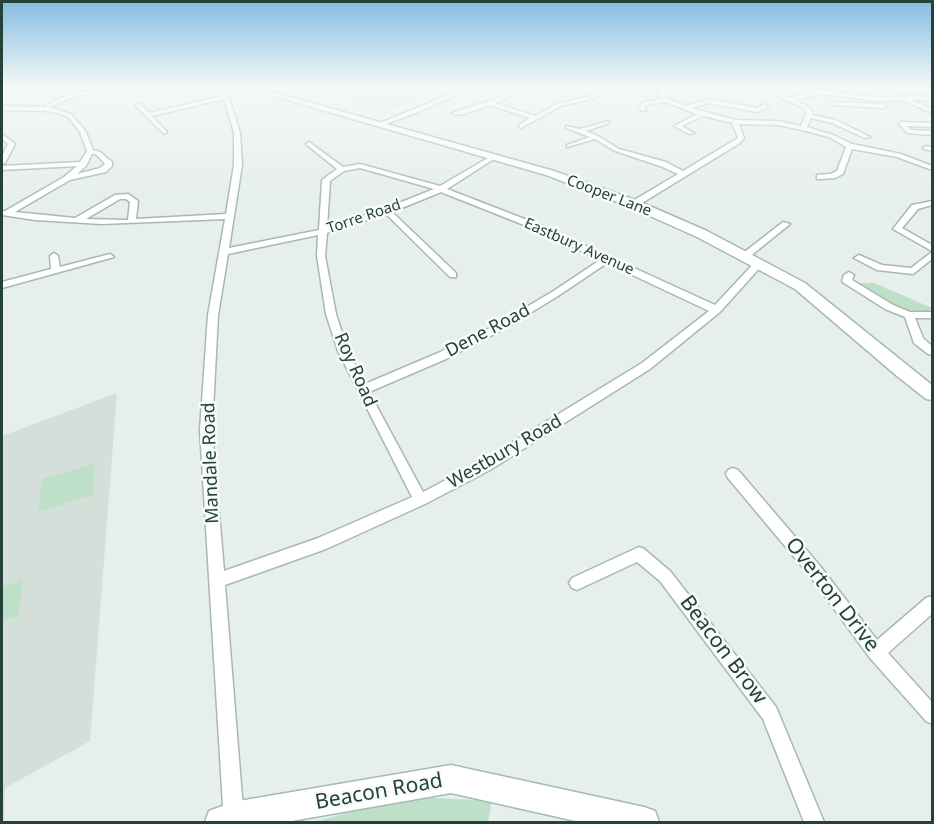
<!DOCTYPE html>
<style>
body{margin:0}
#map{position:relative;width:934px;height:824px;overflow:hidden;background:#e6efeb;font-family:"Noto Sans",sans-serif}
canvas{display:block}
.frame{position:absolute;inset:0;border:3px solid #24423a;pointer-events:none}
</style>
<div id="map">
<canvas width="934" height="824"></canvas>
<div class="frame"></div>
</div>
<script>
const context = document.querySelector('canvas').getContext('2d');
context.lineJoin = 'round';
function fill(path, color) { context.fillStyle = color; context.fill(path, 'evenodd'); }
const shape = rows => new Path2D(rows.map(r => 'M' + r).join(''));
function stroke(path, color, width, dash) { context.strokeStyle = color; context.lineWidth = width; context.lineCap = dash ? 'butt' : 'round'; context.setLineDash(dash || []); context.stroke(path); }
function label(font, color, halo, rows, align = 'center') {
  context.font = font + ' "Noto Sans",sans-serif'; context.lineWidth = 5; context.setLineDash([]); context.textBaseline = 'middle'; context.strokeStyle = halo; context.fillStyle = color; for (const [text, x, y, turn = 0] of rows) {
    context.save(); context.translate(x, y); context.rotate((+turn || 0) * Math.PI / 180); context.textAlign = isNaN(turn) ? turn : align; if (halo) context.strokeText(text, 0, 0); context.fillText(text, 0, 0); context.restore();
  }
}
const built = shape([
 [312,86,443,86,394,108],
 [117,393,90,741,5,788,4,822,2,822,2,436]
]);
const green = shape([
 [857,283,874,283,932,308,932,311,912,311,898,308,880,300,868,288],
 [94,464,93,495,38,512,42,479],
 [23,580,18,616,2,621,2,587],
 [417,797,492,801,488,822,315,822,382,802]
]);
const minor = shape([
 [118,86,129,86,74,97,49,107,71,114,86,132,93,150,100,152,112,162,112,166,106,172,70,180,15,212,75,218,115,195,128,194,138,201,136,219,226,214,234,165,234,133,224,99,152,116,167,132,164,134,135,105,140,104,149,113,223,96,222,89,239,86,227,91,240,133,242,165,229,248,319,230,322,180,337,169,307,145,306,144,309,142,343,167,360,164,440,186,493,155,497,155,497,157,447,189,540,225,715,305,756,261,762,261,764,263,720,312,650,369,490,470,425,504,326,549,225,585,244,822,224,822,200,430,208,315,225,219,102,224,35,220,2,215,2,211,5,211,64,177,77,166,2,170,2,166,80,162,87,151,80,132,67,116,48,111,2,110,2,106,46,107,46,105,70,94,74,88,79,89,77,92,118,86],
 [92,154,96,154,105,164,100,168,77,174,86,166,92,154],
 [360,168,434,189,384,209,327,227,330,181,344,171,360,168],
 [441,192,534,229,600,260,552,292,494,326,438,353,365,384,348,351,336,314,325,256,327,233,386,214,450,277,456,277,456,273,392,212,441,192],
 [120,199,126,199,130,202,128,220,86,219,120,199],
 [318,235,317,256,326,314,338,351,412,497,318,538,224,571,212,430,218,315,228,254,318,235],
 [607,263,709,311,642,363,480,462,423,492,369,392,446,359,502,330,558,296,607,263],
 [449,86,457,86,468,90,416,113,383,125,378,124,460,90,449,86],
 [514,86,523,87,505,99,495,103,535,116,557,104,591,96,607,86,613,86,595,98,561,106,521,128,519,127,519,125,530,118,490,105,464,114,455,115,452,113,501,97,516,87,514,86],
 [626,86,664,88,684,86,666,91,664,95,668,99,686,106,708,99,756,108,766,104,768,107,757,112,708,103,692,108,735,120,778,121,801,126,807,112,803,108,754,86,737,92,734,90,747,86,761,86,790,98,812,91,823,90,875,97,932,96,932,100,911,100,932,109,932,113,902,100,875,101,823,94,795,100,807,106,813,112,812,115,836,120,870,137,865,138,832,123,811,118,807,127,833,135,852,144,901,154,932,166,932,170,897,157,852,149,843,174,835,178,820,179,817,179,817,175,830,174,837,171,846,147,829,137,802,130,778,125,739,124,744,138,740,143,637,206,631,206,631,202,678,174,660,166,615,151,595,139,567,147,567,145,590,137,566,128,566,126,580,129,609,121,609,123,586,131,598,136,619,149,666,162,683,171,738,138,732,123,703,116,682,126,694,133,689,134,674,126,697,114,665,102,647,105,644,107,646,111,642,111,638,107,643,102,662,99,658,95,660,91,626,86],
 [833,102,883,104,886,106,883,108,831,105,833,102],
 [902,122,932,123,932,127,907,126,911,130,932,131,932,135,907,133,899,124,902,122],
 [2,134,15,144,5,163,2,163,2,156,8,144,2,139,2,134],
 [926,146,932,147,932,151,924,149,923,148,926,146],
 [932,201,932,205,918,209,902,228,932,245,932,251,893,229,912,205,932,201],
 [783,222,790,224,748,258,742,258,742,254,783,222],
 [932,252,932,259,913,274,877,270,854,258,859,255,882,265,911,268,932,252],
 [54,253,58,256,60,267,110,254,114,257,2,288,2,282,51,269,50,256,54,253],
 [849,272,854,275,852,280,893,305,910,312,932,312,932,318,915,318,923,338,932,346,932,355,928,354,914,343,905,317,885,309,844,283,842,281,844,275,849,272],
 [733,468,738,470,820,566,877,640,926,598,932,596,932,614,888,653,932,702,932,724,926,721,870,658,810,576,728,478,726,474,728,470,733,468],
 [639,547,644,549,670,571,776,707,824,822,804,822,763,719,660,581,637,562,577,590,572,588,569,583,572,578,639,547]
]);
const secondary = shape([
 [239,86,251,86,554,171,638,201,707,231,805,283,932,385,932,400,926,399,897,376,795,289,697,237,630,207,546,175,239,86],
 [451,765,644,807,655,811,659,822,580,822,451,793,286,822,205,822,209,811,233,802,451,765]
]);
const farStreetnames = [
 ["Cooper Lane",609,196,21],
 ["Torre Road",364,217,-19],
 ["Eastbury Avenue",579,247,24]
];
const streetNames = [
 ["Dene Road",488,331,-28],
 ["Roy Road",355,370,66],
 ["Westbury Road",505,452,-30],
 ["Mandale Road",211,463,-92]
];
const nearStreetnames = [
 ["Overton Drive",832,595,52],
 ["Beacon Brow",723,650,53],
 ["Beacon Road",379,792,-10]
];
fill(built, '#d4dfda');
fill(green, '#bfe0c8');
stroke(minor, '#a8b8b2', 3);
stroke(secondary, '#a4bbb3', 3);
fill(minor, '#fff');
fill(secondary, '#fff');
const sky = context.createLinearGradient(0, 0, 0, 201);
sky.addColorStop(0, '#84bce0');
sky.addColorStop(0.43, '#f4f8f6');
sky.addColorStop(1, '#f4f8f600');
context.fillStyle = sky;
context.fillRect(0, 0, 934, 201);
label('15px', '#24423a', '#f7fbf9', farStreetnames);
label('18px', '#24423a', '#f7fbf9', streetNames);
label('21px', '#24423a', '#f7fbf9', nearStreetnames);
</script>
